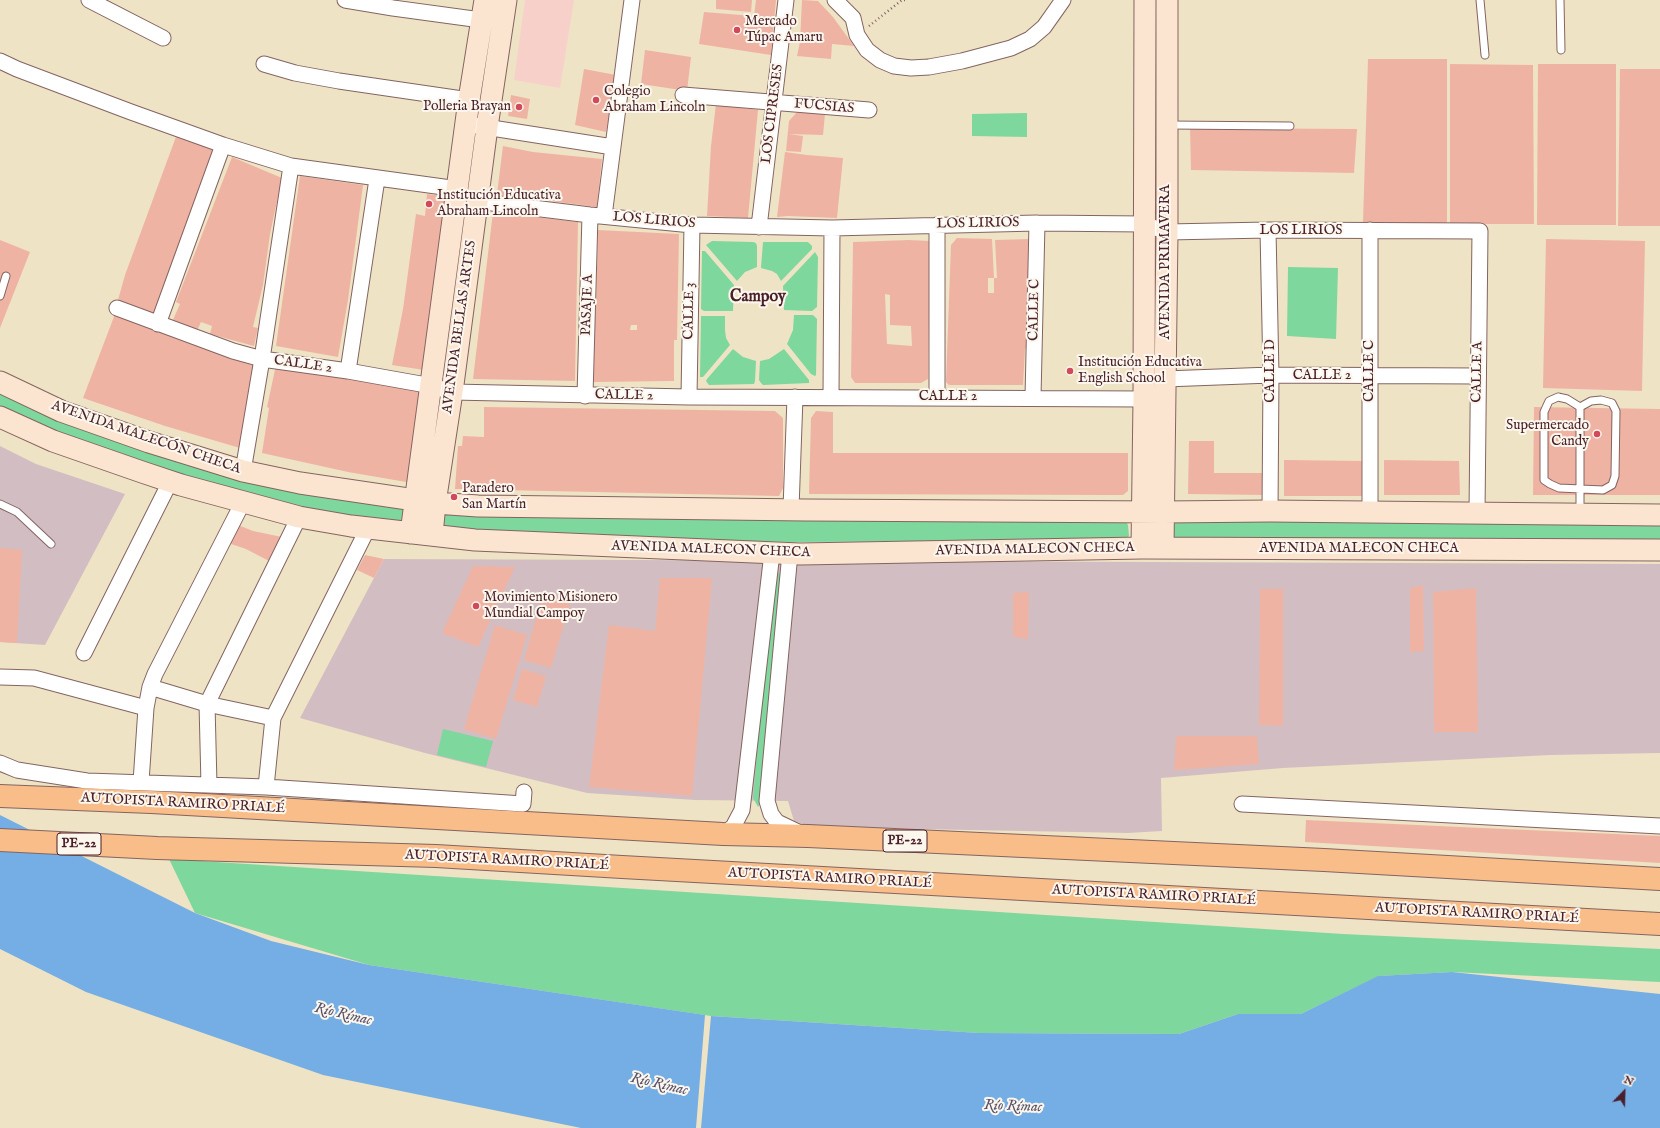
<!DOCTYPE html>
<meta charset="utf-8">
<style>
body{margin:0}
#map{position:relative;width:1660px;height:1128px;overflow:hidden;background:#efe3c5;font-family:"IM FELL English",serif}
canvas{display:block}
.north{position:absolute;left:1604px;top:1072px;width:40px;height:40px;-webkit-text-stroke:3px #fbf7ec;paint-order:stroke;rotate:23deg;font-size:11px;font-weight:700;line-height:16px;text-align:center;color:#4a1f2b}
.north::after{content:'';display:block;margin:auto;width:14px;height:18px;background:#4a1f2b;clip-path:polygon(50% 0,100% 100%,50% 72%,0 100%)}
</style>
<div id="map">
<canvas width="1660" height="1128"></canvas>
<div class="north">N</div>
</div>
<script>
const context = document.querySelector('canvas').getContext('2d');
context.lineJoin = 'round';
function fill(path, color) { context.fillStyle = color; context.fill(path, 'evenodd'); }
const shape = rows => new Path2D(rows.map(r => 'M' + r).join(''));
function stroke(path, color, width, dash) { context.strokeStyle = color; context.lineWidth = width; context.lineCap = dash ? 'butt' : 'round'; context.setLineDash(dash || []); context.stroke(path); }
function label(font, color, halo, rows, align = 'center') {
  context.font = font + ' "IM FELL English",serif'; context.lineWidth = 4; context.setLineDash([]); context.textBaseline = 'middle'; context.strokeStyle = halo; context.fillStyle = color; for (const [text, x, y, turn = 0] of rows) {
    context.save(); context.translate(x, y); context.rotate((+turn || 0) * Math.PI / 180); context.textAlign = isNaN(turn) ? turn : align; if (halo) context.strokeText(text, 0, 0); context.fillText(text, 0, 0); context.restore();
  }
}
const built = shape([
 [525,0,574,0,560,88,514,80]
]);
const industrial = shape([
 [0,446,36,464,125,494,45,645,0,642],
 [384,559,1660,564,1660,753,1551,755,1283,768,1161,778,1162,831,1128,833,812,827,794,821,788,801,695,800,587,793,425,753,300,718]
]);
const green = shape([
 [1027,113,1027,137,972,136,972,114],
 [712,241,753,242,756,243,757,246,757,267,745,272,737,281,706,245],
 [763,242,808,242,812,246,812,249,781,281,777,274,772,271,761,268],
 [702,251,705,251,734,285,733,311,704,311,701,309],
 [815,252,818,257,817,307,812,311,784,310,783,286],
 [1288,267,1338,268,1336,339,1287,336],
 [794,315,813,315,817,319,816,375,815,376,811,374,787,344,793,330],
 [701,316,725,316,725,330,726,338,730,345,703,377,700,377],
 [733,349,743,357,756,361,755,381,754,384,709,385,706,381,707,379],
 [784,349,809,380,809,383,763,385,761,383,759,380,760,361,769,359],
 [0,388,29,402,404,507,409,512,403,527,236,494,0,412],
 [440,514,1124,518,1128,525,1129,536,1122,543,1008,541,792,542,523,537,440,527],
 [1179,517,1660,520,1660,544,1174,538,1174,522],
 [777,571,781,576,762,801,758,807,753,798,773,575],
 [443,729,493,741,486,767,437,755],
 [169,859,1343,934,1660,949,1660,982,1452,972,1379,976,1301,1014,1238,1014,1179,1034,979,1033,711,1016,369,965,195,913]
]);
const water = shape([
 [0,815,195,913,271,941,369,965,705,1015,696,1128,581,1128,323,1075,86,992,0,949],
 [1452,972,1660,994,1660,1128,701,1128,711,1016,979,1033,1179,1034,1238,1014,1301,1014,1378,976]
]);
const building = shape([
 [716,0,752,0,751,12,716,9],
 [756,0,776,0,771,55,699,44,704,12,754,16],
 [802,0,818,1,833,17,854,46,832,44,831,59,797,56,800,42],
 [645,50,691,57,687,91,641,84],
 [1368,59,1447,59,1447,224,1363,222],
 [1450,64,1533,65,1534,224,1450,224],
 [1538,64,1616,64,1616,225,1537,225],
 [584,69,616,75,606,132,575,125],
 [1620,69,1660,69,1660,226,1618,226],
 [511,95,530,99,527,119,508,116],
 [716,104,758,110,748,218,707,216,711,146],
 [798,111,825,114,823,135,789,134,803,136,801,152,786,151,789,121],
 [1190,128,1357,129,1354,173,1191,170],
 [177,134,217,150,155,316,118,300,125,275],
 [503,146,533,152,602,159,597,207,497,194],
 [785,152,807,155,843,158,837,218,788,216,777,217],
 [232,157,282,178,270,234,263,285,253,327,258,328,254,346,210,334,212,326,201,322,197,331,172,322,180,304,176,302],
 [300,176,363,185,348,300,338,357,276,346],
 [427,194,450,197,424,370,392,365,403,309,416,214,425,216],
 [493,212,578,222,575,381,473,379],
 [598,230,679,234,677,340,674,340,674,381,594,382,594,325,596,308],
 [631,325,637,325,637,330,630,330],
 [957,238,992,239,994,278,988,278,988,293,994,293,994,278,997,278,995,240,1029,239,1030,348,1025,349,1023,385,949,385,946,382,951,245],
 [1546,239,1645,241,1642,391,1543,388],
 [0,240,30,252,0,328],
 [909,240,930,241,928,379,921,383,855,383,851,377,853,242],
 [885,294,890,295,890,325,911,326,912,346,887,344],
 [115,314,254,366,246,405,240,448,165,426,83,398],
 [276,365,423,390,412,483,348,472,262,453,269,408,267,407],
 [484,407,775,411,783,418,783,488,779,496,455,489,458,446,462,446,463,436,484,437],
 [1534,407,1660,409,1660,495,1533,495],
 [816,411,833,412,833,453,1128,453,1128,491,1123,495,1106,495,809,494,811,418],
 [1189,441,1214,441,1214,473,1266,473,1266,495,1188,494],
 [1284,460,1365,461,1365,496,1284,496],
 [1384,460,1459,461,1460,495,1384,495],
 [238,525,253,531,282,537,269,561,246,549,228,543],
 [0,548,22,550,17,643,0,642],
 [365,555,384,559,374,578,357,570],
 [473,566,515,567,478,647,442,633],
 [660,578,712,578,692,796,589,787,609,625,655,631],
 [1423,585,1424,651,1410,652,1410,588],
 [1476,588,1478,732,1434,732,1433,592],
 [1260,589,1283,589,1283,726,1259,725],
 [1029,592,1028,639,1013,637,1013,593],
 [543,593,571,601,551,668,524,660],
 [495,625,527,635,496,739,464,729],
 [522,669,546,676,537,707,513,700],
 [1176,736,1257,736,1259,764,1174,770],
 [1306,820,1660,836,1660,863,1305,842]
]);
const path = shape([
 [869,26,902,0,906,0]
]);
const lane = shape([
 [1480,0,1485,55],
 [1560,0,1561,50],
 [1169,125,1290,126],
 [0,296,6,276],
 [1558,397,1567,399,1580,407,1591,401,1601,400,1612,403,1616,411,1615,476,1612,485,1603,490,1559,488,1550,484,1544,480,1544,412,1549,401,1558,397],
 [1580,407,1580,512],
 [0,504,17,512,51,544]
]);
const street = shape([
 [89,0,163,38],
 [345,0,393,8,481,20],
 [835,0,853,18,857,35,867,50,880,60,894,66,911,68,929,67,962,61,1011,48,1030,39,1044,27,1063,0],
 [0,61,17,69,131,112,223,145,291,166,458,189],
 [264,64,295,73,339,81,469,100],
 [683,95,869,110],
 [466,124,613,147],
 [476,201,590,215,692,225,832,228,1037,223,1144,224,1167,232,1268,230,1480,231,1477,513],
 [604,216,632,0],
 [759,227,786,0],
 [1268,230,1271,375,1270,511],
 [1370,230,1370,512],
 [117,308,233,351,262,359,348,371,432,386,452,392,689,397,1144,399],
 [158,324,223,145],
 [348,371,377,179],
 [1165,379,1271,375,1478,376],
 [585,396,590,215],
 [689,397,692,225],
 [831,397,832,228],
 [937,397,937,225],
 [1033,397,1037,223],
 [243,471,262,359,291,166],
 [791,509,795,397],
 [790,553,767,801,771,814,777,822,800,833],
 [84,653,170,482],
 [0,677,34,678,146,708],
 [150,687,207,704,273,718],
 [0,763,17,770,87,781,266,787,523,804,524,792],
 [141,782,146,708,150,687,155,674,243,502],
 [209,785,207,704,299,517],
 [266,787,273,718,368,528],
 [1242,804,1660,826],
 [723,834,733,827,742,810,772,553]
]);
const secondary = shape([
 [0,382,61,411,149,442,243,471,300,483,435,503,478,506,806,510,1163,512,1270,511,1660,515],
 [0,417,53,441,142,472,181,485,299,517,351,526,475,540,800,554,1142,548,1660,550],
 [411,533,469,100,485,0],
 [432,535,435,503,452,392,487,127,506,0],
 [1142,548,1144,399,1145,0],
 [1163,548,1167,232,1167,0]
]);
const highway = shape([
 [0,796,151,802,723,834,808,836,1324,860,1660,879],
 [0,840,157,848,436,856,622,867,1660,924]
]);
const markers = [
 [737,30,4,"#d1495b"],
 [596,100,4,"#d1495b"],
 [519,107,4,"#d1495b"],
 [429,204,4,"#d1495b"],
 [1070,371,4,"#d1495b"],
 [1597,434,4,"#d1495b"],
 [454,497,4,"#d1495b"],
 [476,606,4,"#d1495b"]
];
const shields = [
 [905,841,44],
 [79,844,44]
];
const shieldNames = [
 ["PE-22",905,841],
 ["PE-22",79,844]
];
const poiNames = [
 ["Mercado",745,22],
 ["Túpac Amaru",745,38],
 ["Colegio",604,92],
 ["Abraham Lincoln",604,108],
 ["Polleria Brayan",511,107,"right"],
 ["Institución Educativa",437,196],
 ["Abraham Lincoln",437,212],
 ["Institución Educativa",1078,363],
 ["English School",1078,379],
 ["Supermercado",1589,426,"right"],
 ["Candy",1589,442,"right"],
 ["Paradero",462,489],
 ["San Martín",462,505],
 ["Movimiento Misionero",484,598],
 ["Mundial Campoy",484,614]
];
const streetNames = [
 ["FUCSIAS",824,107,5],
 ["LOS CIPRESES",773,114,-83],
 ["LOS LIRIOS",654,221,5],
 ["LOS LIRIOS",978,224,-1],
 ["LOS LIRIOS",1301,231],
 ["AVENIDA PRIMAVERA",1166,262,-90],
 ["PASAJE A",588,305,-88],
 ["CALLE C",1035,310,-89],
 ["CALLE 3",690,311,-89],
 ["AVENIDA BELLAS ARTES",460,327,-82],
 ["CALLE 2",303,365,8],
 ["CALLE D",1271,371,-90],
 ["CALLE C",1370,371,-90],
 ["CALLE A",1478,372,-89],
 ["CALLE 2",1322,376],
 ["CALLE 2",624,396,1],
 ["CALLE 2",948,397],
 ["AVENIDA MALECÓN CHECA",146,438,19],
 ["AVENIDA MALECON CHECA",1359,549],
 ["AVENIDA MALECON CHECA",711,550,2],
 ["AVENIDA MALECON CHECA",1035,550,-1],
 ["AUTOPISTA RAMIRO PRIALÉ",183,804,3],
 ["AUTOPISTA RAMIRO PRIALÉ",507,861,3],
 ["AUTOPISTA RAMIRO PRIALÉ",830,879,3],
 ["AUTOPISTA RAMIRO PRIALÉ",1154,896,3],
 ["AUTOPISTA RAMIRO PRIALÉ",1477,914,3]
];
const waterNames = [
 ["Río Rímac",343,1015,13],
 ["Río Rímac",659,1085,13],
 ["Río Rímac",1013,1107,2]
];
const quarterNames = [
 ["Campoy",758,298]
];
fill(built, '#f7d0ca');
fill(industrial, '#d2bec2');
fill(green, '#7ed79c');
fill(water, '#74aee4');
fill(building, '#efb3a4');
stroke(lane, '#846461', 9);
stroke(street, '#846461', 17);
stroke(secondary, '#846461', 23);
stroke(highway, '#846461', 24);
stroke(path, '#846461', 2.5, [1, 3]);
stroke(lane, '#fff', 7);
stroke(street, '#fff', 15);
stroke(secondary, '#fce5d0', 21);
stroke(highway, '#f8bd89', 22);
for (const [x, y, r, color] of markers) { const dot = new Path2D(); dot.arc(x, y, r, 0, 2 * Math.PI); context.fillStyle = color; context.fill(dot); stroke(dot, '#fbf7ec', 1.5); }
for (const [x, y, w] of shields) { const box = new Path2D(); box.roundRect(x - w / 2, y - 11, w, 22, 3); context.fillStyle = '#fbf7ec'; context.fill(box); stroke(box, '#4a1f2b', 1); }
label('bold 13px', '#4a1f2b', null, shieldNames);
label('14px', '#4a1f2b', '#fbf7ec', poiNames, 'left');
label('14px', '#4a1f2b', '#fbf7ec', streetNames);
label('italic 15px', '#59516c', '#fbf7ec', waterNames);
label('bold 16px', '#4a1f2b', '#fbf7ec', quarterNames);
</script>
